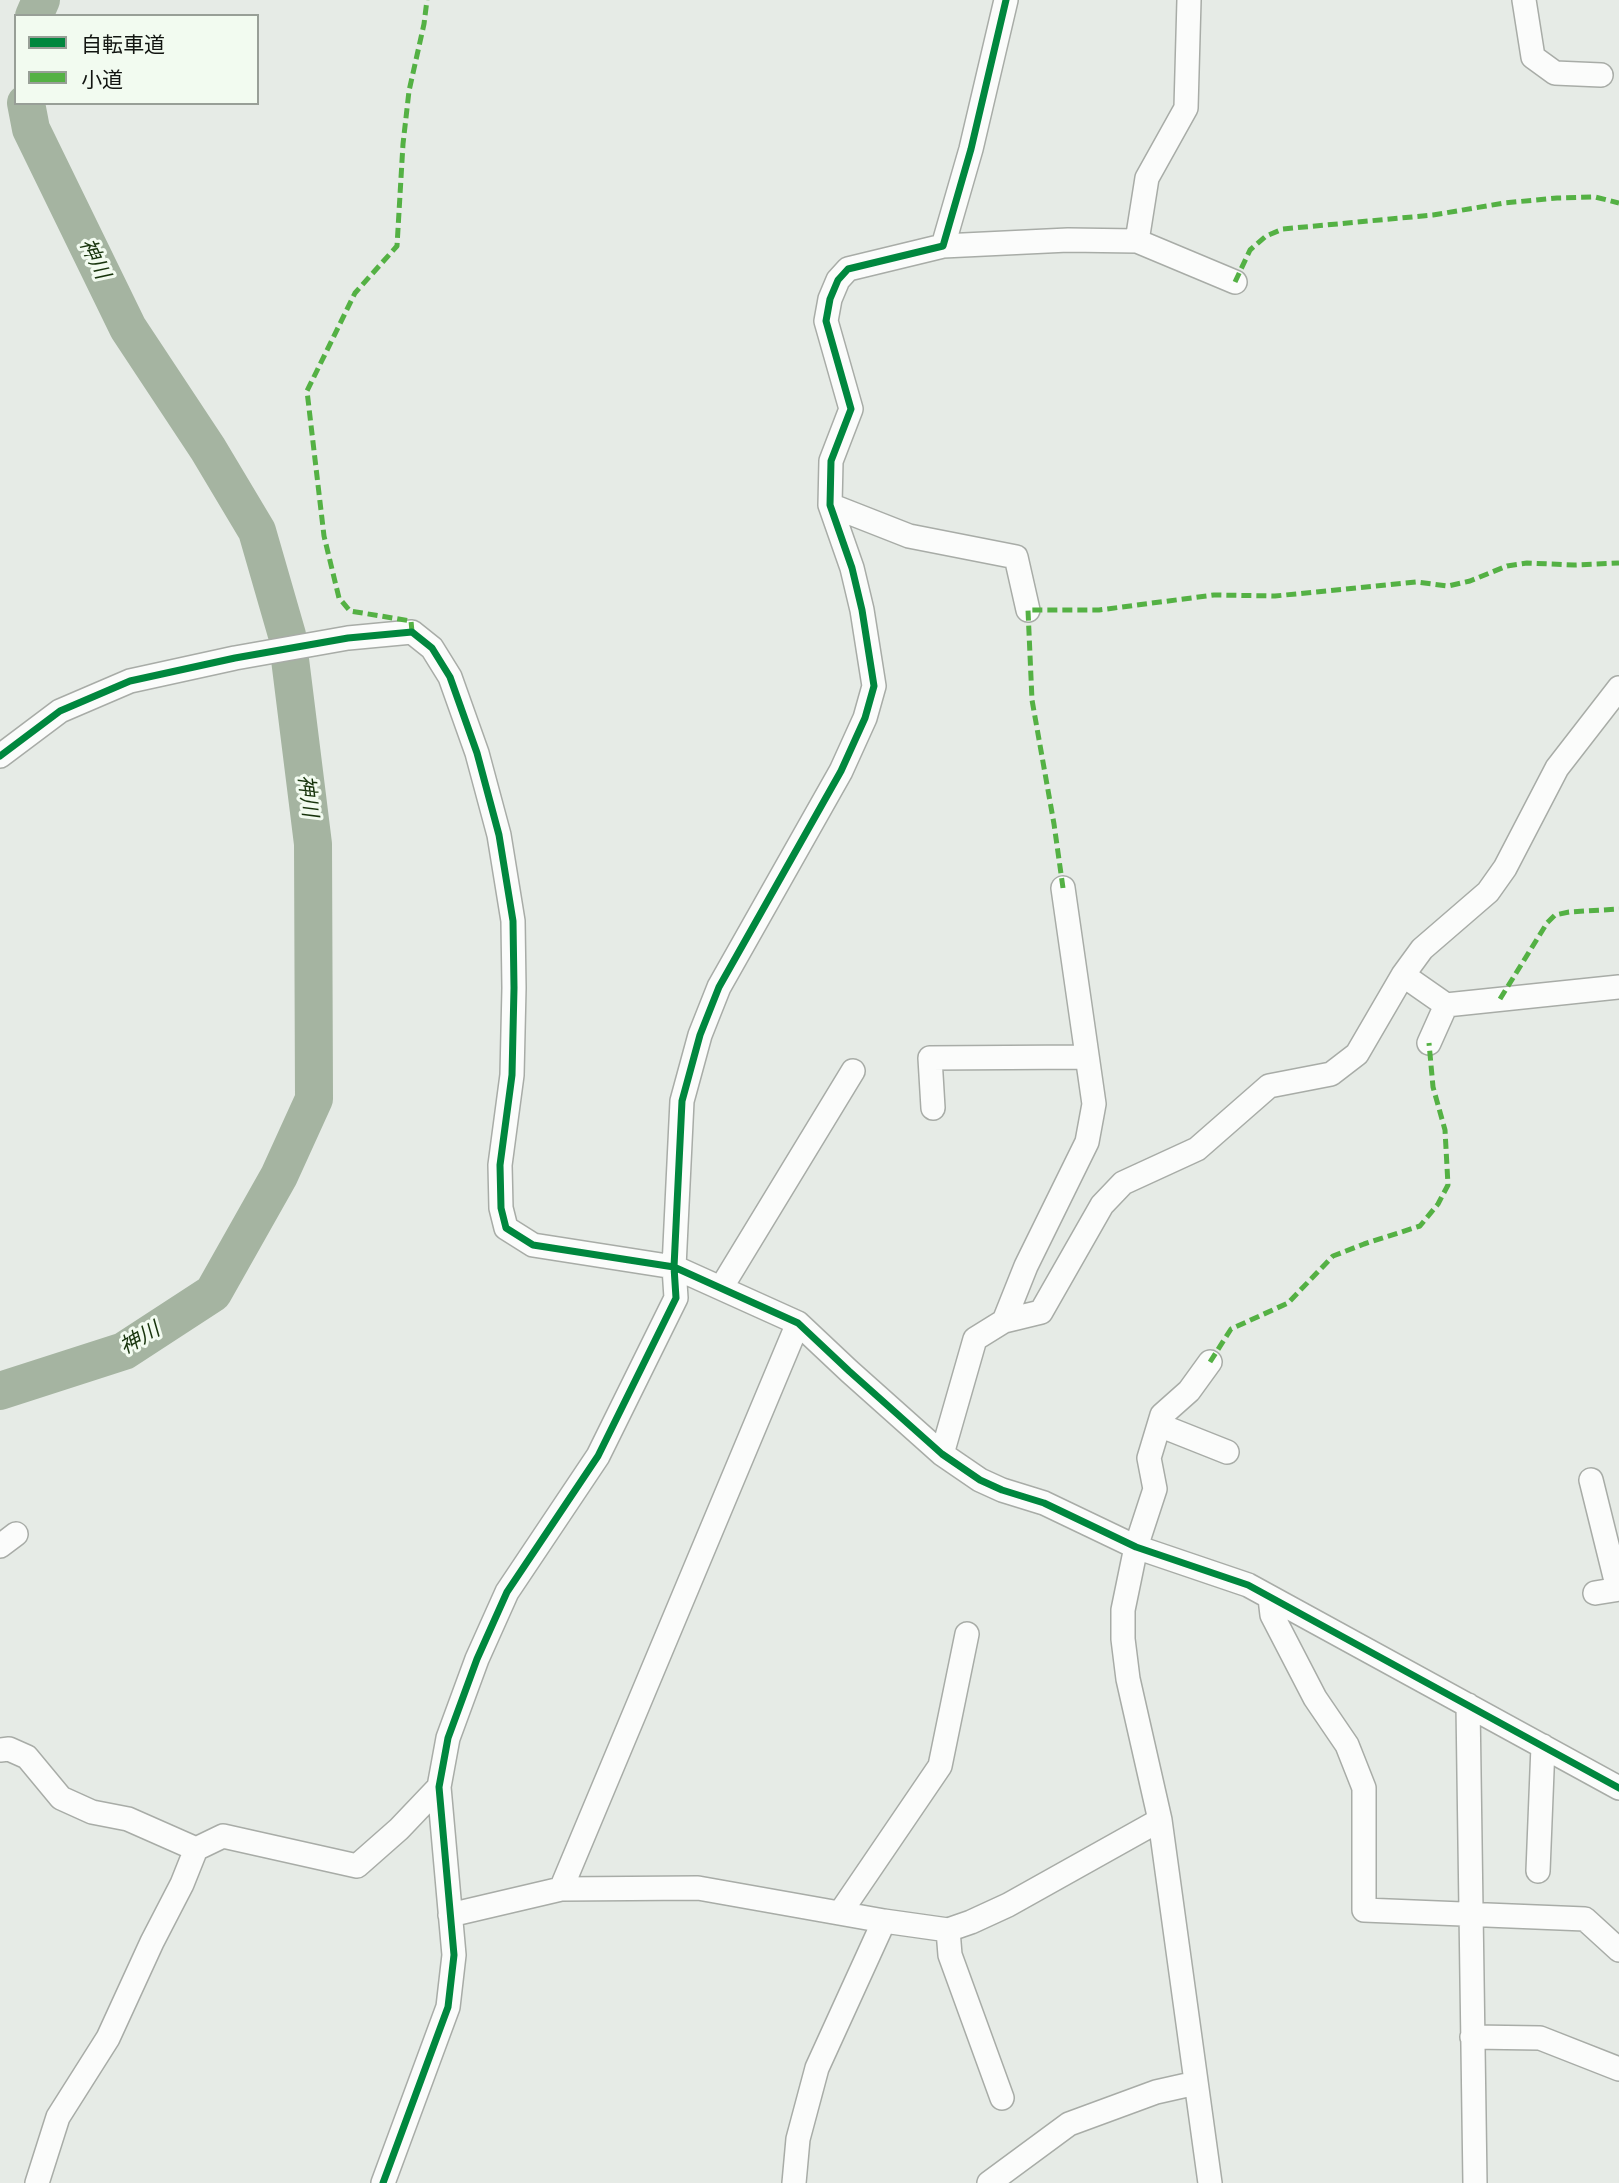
<!DOCTYPE html>
<meta charset="utf-8">
<style>
body{margin:0}
#map{position:relative;width:1619px;height:2183px;overflow:hidden;background:#e6ebe6;font-family:"Fira Sans","Noto Sans JP",sans-serif}
canvas{display:block}
.legend{position:absolute;left:14px;top:14px;width:245px;height:91px;box-sizing:border-box;background:#f2fbf0;border:2px solid #989f97;margin:0;padding:9px 12px;list-style:none;font-size:21px;color:#121511}
.legend li{display:flex;align-items:center;gap:14px;height:35px}
.legend b{width:35px;border:2px solid #989f97}
</style>
<div id="map">
<canvas width="1619" height="2183"></canvas>
<ul class="legend">
<li><b style="height:9px;background:#00873e"></b>自転車道</li>
<li><b style="height:9px;background:#54b144"></b>小道</li>
</ul>
</div>
<script>
const context = document.querySelector('canvas').getContext('2d');
context.lineJoin = 'round';
const shape = rows => new Path2D(rows.map(r => 'M' + r).join(''));
function stroke(path, color, width, dash) { context.strokeStyle = color; context.lineWidth = width; context.lineCap = dash ? 'butt' : 'round'; context.setLineDash(dash || []); context.stroke(path); }
function label(font, color, halo, rows, align = 'center') {
  context.font = font + ' "Fira Sans","Noto Sans JP",sans-serif'; context.lineWidth = 6; context.setLineDash([]); context.textBaseline = 'middle'; context.strokeStyle = halo; context.fillStyle = color; for (const [text, x, y, turn = 0] of rows) {
    context.save(); context.translate(x, y); context.rotate((+turn || 0) * Math.PI / 180); context.textAlign = isNaN(turn) ? turn : align; if (halo) context.strokeText(text, 0, 0); context.fillText(text, 0, 0); context.restore();
  }
}
const river = shape([
 [34,16,41,0],
 [0,1391,124,1351,213,1293,279,1176,314,1099,313,844,287,635,257,531,208,449,128,328,31,129,26,103]
]);
const minor = shape([
 [1524,0,1533,57,1555,73,1601,75],
 [1137,241,1147,178,1186,108,1189,0],
 [943,246,1068,240,1137,241,1235,282],
 [830,505,909,536,1016,557,1028,610],
 [0,756,60,711,130,681,235,658,348,638,412,632,432,648,450,677,477,753,499,835,513,921,514,988,512,1075,500,1165,501,1208,506,1228,533,1245,674,1267,798,1323,849,1371,942,1454,980,1480,1002,1490,1044,1503,1136,1547,1248,1585,1619,1788],
 [1403,975,1446,1005,1429,1043],
 [1446,1005,1619,987],
 [933,1108,930,1058,1086,1057],
 [721,1288,853,1071],
 [1004,1321,1026,1266,1087,1142,1094,1104,1063,888],
 [1210,1362,1189,1391,1162,1415,1149,1458,1155,1489,1136,1547,1123,1610,1123,1639,1128,1679,1160,1820,1210,2183],
 [1159,1425,1227,1452],
 [942,1454,975,1339,1004,1321,1041,1312,1102,1205,1123,1183,1197,1149,1269,1086,1331,1074,1357,1054,1403,975,1422,949,1488,892,1505,868,1557,768,1619,688],
 [1591,1480,1618,1589],
 [0,1546,16,1534],
 [1595,1593,1619,1589],
 [1270,1598,1272,1615,1315,1698,1347,1745,1364,1788,1364,1910,1585,1919,1619,1950],
 [1468,1705,1475,2183],
 [0,1750,9,1749,27,1757,61,1798,92,1812,128,1819,196,1849],
 [1538,1871,1543,1746],
 [561,1889,798,1323],
 [840,1913,940,1766,967,1634],
 [450,1915,561,1889,698,1888,884,1921,948,1930,971,1922,1008,1905,1160,1820],
 [948,1930,950,1955,1002,2098],
 [1472,2037,1540,2038,1619,2069],
 [37,2183,58,2117,108,2038,152,1942,182,1884,196,1849,223,1836,357,1866,399,1829,439,1787],
 [383,2183,448,2007,454,1955,439,1787,448,1738,477,1659,507,1592,598,1456,676,1298,674,1267,682,1101,700,1035,719,987,841,771,865,718,874,686,862,610,852,568,830,505,831,461,851,409,826,321,830,299,838,280,848,269,943,246,971,149,1006,0],
 [794,2183,798,2139,817,2068,884,1921],
 [989,2183,1069,2124,1156,2092,1196,2083]
]);
const quiet = shape([
 [1235,282,1250,250,1266,236,1283,229,1433,215,1504,203,1557,198,1595,197,1619,203],
 [412,632,411,621,350,611,339,598,324,536,307,391,355,293,397,246,403,144,409,91,424,24,427,0],
 [1063,888,1054,824,1032,700,1028,610,1099,610,1214,595,1275,596,1416,582,1448,586,1470,581,1507,566,1527,563,1574,565,1619,563],
 [1500,999,1547,923,1555,915,1569,912,1619,909],
 [1210,1362,1231,1329,1288,1303,1333,1256,1364,1244,1420,1226,1438,1204,1448,1185,1445,1130,1433,1087,1429,1043]
]);
const cycleway = shape([
 [0,756,60,711,130,681,235,658,348,638,412,632,432,648,450,677,477,753,499,835,513,921,514,988,512,1075,500,1165,501,1208,506,1228,533,1245,674,1267,798,1323,849,1371,942,1454,980,1480,1002,1490,1044,1503,1136,1547,1248,1585,1619,1788],
 [383,2183,448,2007,454,1955,439,1787,448,1738,477,1659,507,1592,598,1456,676,1298,674,1267,682,1101,700,1035,719,987,841,771,865,718,874,686,862,610,852,568,830,505,831,461,851,409,826,321,830,299,838,280,848,269,943,246,971,149,1006,0]
]);
const waterNames = [
 ["神川",94,259,64],
 ["神川",307,796,83],
 ["神川",140,1339,-30]
];
stroke(river, '#a5b4a1', 38);
stroke(minor, '#a8aca7', 26);
stroke(minor, '#fbfcfb', 23);
stroke(quiet, '#54b144', 5, [10, 5]);
stroke(cycleway, '#00873e', 7);
label('italic 21px', '#17340c', '#f2fbf0', waterNames);
</script>
